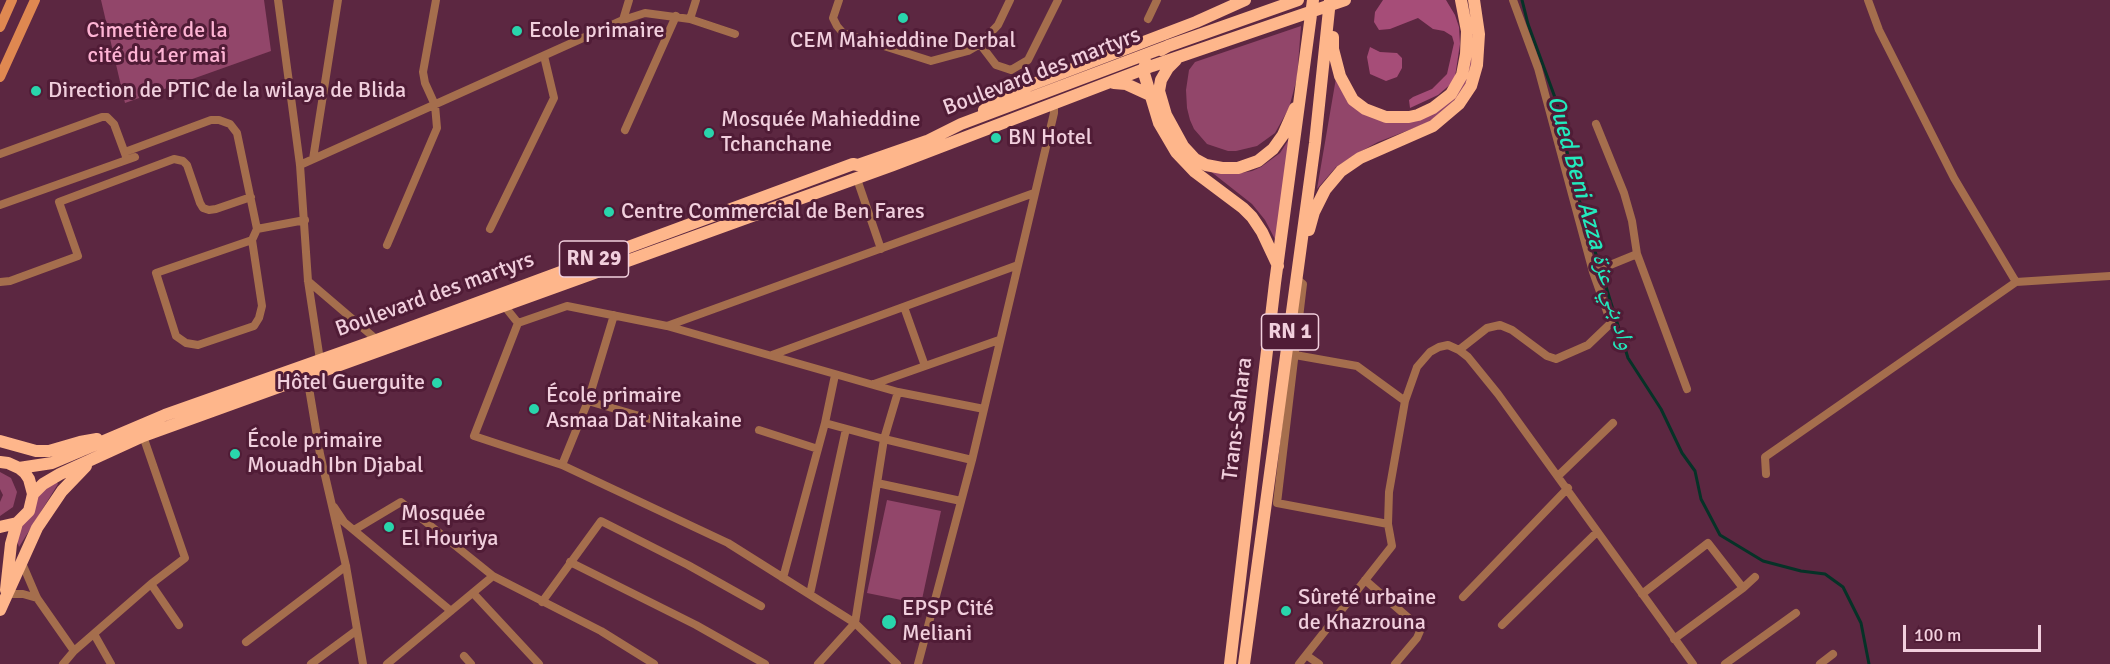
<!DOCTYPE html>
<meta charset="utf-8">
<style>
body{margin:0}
#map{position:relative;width:2110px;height:664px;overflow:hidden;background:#5c2741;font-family:Signika,sans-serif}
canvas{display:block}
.scale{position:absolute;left:1903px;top:625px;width:138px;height:27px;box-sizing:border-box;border:3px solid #f1cfdd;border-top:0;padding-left:8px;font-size:18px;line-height:21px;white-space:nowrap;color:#f1cfdd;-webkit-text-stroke:4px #501c36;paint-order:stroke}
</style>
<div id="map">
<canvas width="2110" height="664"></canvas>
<div class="scale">100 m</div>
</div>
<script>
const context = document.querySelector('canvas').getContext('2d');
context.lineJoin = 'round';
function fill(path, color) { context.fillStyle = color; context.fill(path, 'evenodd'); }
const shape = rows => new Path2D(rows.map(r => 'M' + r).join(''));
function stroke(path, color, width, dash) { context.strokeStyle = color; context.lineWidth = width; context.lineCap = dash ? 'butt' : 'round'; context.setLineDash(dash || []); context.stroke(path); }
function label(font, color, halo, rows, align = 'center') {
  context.font = font + ' Signika,"Noto Naskh Arabic",sans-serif'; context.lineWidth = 6; context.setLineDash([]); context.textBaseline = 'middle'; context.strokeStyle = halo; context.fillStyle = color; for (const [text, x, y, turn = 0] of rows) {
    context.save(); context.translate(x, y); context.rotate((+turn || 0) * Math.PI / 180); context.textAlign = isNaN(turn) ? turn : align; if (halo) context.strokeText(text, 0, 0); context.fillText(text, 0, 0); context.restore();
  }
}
const green = shape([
 [101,0,264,0,271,51,125,103],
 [1466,0,1473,30,1474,58,1464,89,1447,109,1427,123,1378,142,1356,154,1336,167,1317,189,1336,78,1347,101,1411,120,1468,73,1472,52],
 [1301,26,1297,78,1289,108,1275,133,1257,146,1236,151,1228,151,1207,144,1194,129,1190,120,1187,108,1186,90,1189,70,1195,62],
 [1291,136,1278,245,1265,220,1252,204,1200,163,1236,174,1252,171,1261,167,1280,153],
 [0,472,11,478,17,492,13,507,0,516,0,502,3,495,0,489],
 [56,481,58,484,19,547,15,534,42,490],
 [887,500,941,511,921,604,867,593]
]);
const forest = shape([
 [1383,0,1446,0,1455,15,1459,27,1460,44,1455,77,1452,83,1438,95,1410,108,1409,100,1413,97,1432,89,1447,74,1454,43,1452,36,1444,31,1433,29,1418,18,1390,29,1379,30,1374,22,1375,12],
 [1370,47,1380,52,1397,53,1402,58,1402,68,1397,77,1386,81,1370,74,1367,57]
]);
const stream = shape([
 [1522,0,1528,24,1557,103,1573,180,1628,358,1661,409,1682,453,1695,471,1701,499,1720,535,1763,561,1801,571,1825,574,1843,587,1861,623,1869,664]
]);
const minor = shape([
 [278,0,300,165,308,281,320,360],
 [839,0,833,18,837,26,843,33,931,61,968,51,980,44,998,25,1010,0],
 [690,19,696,0],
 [1148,19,1157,0],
 [623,20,629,0],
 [980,44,996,65,1011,70,1028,60,1058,0],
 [1596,124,1624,193,1632,221,1637,254,1687,389],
 [625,130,676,16],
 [125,152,211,120,219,120,230,124,237,133,257,229,252,240,156,273,176,336,186,343,198,345,254,326,259,318,262,306,252,240],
 [0,154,102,117,107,117,114,124,127,159],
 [313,159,338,0],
 [300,165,623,20,645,13,690,19,735,34],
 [857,179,881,249],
 [0,205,135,157],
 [257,229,305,220],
 [490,229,554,98,544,56],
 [387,245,437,128,435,105,425,83,423,72,436,0],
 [1593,272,1637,254],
 [1297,279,1303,284,1277,503,1388,524],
 [308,281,377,340],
 [0,282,10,281,78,256,59,202,174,159,183,161,187,165,200,203,203,208,209,210,216,209,251,197],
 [2016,282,2110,276],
 [502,303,518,323],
 [904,307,925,366],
 [518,323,474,436,562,465,728,543,855,623,897,664],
 [518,323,567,306,667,326,898,392,984,409],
 [667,326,1034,193],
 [1459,350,1487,328,1500,325,1512,330,1547,356,1556,359,1588,345,1611,323,1593,272,1538,68,1513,0],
 [772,355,1018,265],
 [1295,355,1357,366,1405,401],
 [307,376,320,454,346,566,363,664],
 [874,384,999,340],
 [898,392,884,439,972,460],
 [588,401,667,424],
 [759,430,818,449],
 [562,465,588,401,614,315],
 [1766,474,1765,457,2016,282,1954,178,1879,30,1868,0],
 [1558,476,1613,423],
 [877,483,961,501],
 [334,507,344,522,451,611],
 [354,530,401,502,493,576,601,631,654,664],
 [570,562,696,625,765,664],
 [22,563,37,598,74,651],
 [783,578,825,423,835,375],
 [1365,580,1419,627,1420,631,1417,638,1395,664],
 [151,584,179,625],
 [473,593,539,664],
 [8,594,23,594,37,598],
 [810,594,846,429],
 [1642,594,1708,543,1743,588],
 [1463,597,1568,488],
 [542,602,601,521,688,565,761,606],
 [1502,625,1597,532],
 [94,634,111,664],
 [1674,639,1743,588,1755,577],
 [246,642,346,566],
 [1306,655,1319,664],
 [464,656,471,664],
 [63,664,74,651,151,584,185,558,143,436],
 [311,664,357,630],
 [387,664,493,576],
 [818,664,855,623,884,439,825,423],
 [918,664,972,460,1054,113,1054,104],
 [1299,664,1392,546,1388,524,1389,492,1405,401,1417,367,1430,352,1439,347,1448,345,1459,350,1468,357,1498,394,1693,664],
 [1725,664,1796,613],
 [1820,664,1833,654]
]);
const secondary = shape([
 [0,27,12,0],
 [0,77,35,0]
]);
const trunk = shape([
 [1333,37,1333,49,1340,76,1353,100,1365,109,1386,117,1409,117,1418,115,1433,108,1451,94,1462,75,1466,54,1467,31,1461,0],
 [1161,50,1168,46,1298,0],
 [1176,60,1168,68,1161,80,1159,91,1166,115,1183,146,1195,159,1206,165,1222,168,1238,168,1258,161,1273,149,1283,135,1295,108],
 [1146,63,1143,70,1159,123,1176,152,1195,172,1243,208,1252,217,1262,232,1278,266],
 [1114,83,1126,84,1150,95],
 [984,110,1028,86,1196,22,1245,0],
 [1309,230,1314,212,1325,190,1341,171,1360,158,1433,126,1459,104,1471,86,1477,65,1479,34,1474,0],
 [0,441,36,451,49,451,80,442,97,439],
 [0,462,8,463,19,468,25,473,29,479,33,494,29,511,17,523,0,527],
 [19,468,52,463,165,415,377,340,853,164,858,165,927,141,961,124,1168,46],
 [33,494,43,484,60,474,143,436,893,165,1152,66,1345,0],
 [6,590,11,544,17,523],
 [0,610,37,528,62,491,86,466],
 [1230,664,1275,283,1313,0],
 [1244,664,1315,143,1330,0]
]);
const markers = [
 [903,18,6,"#29d5ac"],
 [517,31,6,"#29d5ac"],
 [36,91,6,"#29d5ac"],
 [709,133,6,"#29d5ac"],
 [996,138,6,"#29d5ac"],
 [609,212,6,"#29d5ac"],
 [437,383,6,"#29d5ac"],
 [534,409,6,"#29d5ac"],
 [235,454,6,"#29d5ac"],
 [389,527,6,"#29d5ac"],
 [1286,611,6,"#29d5ac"],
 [889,622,8,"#29d5ac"]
];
const shields = [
 [594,259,69],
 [1290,332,57]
];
const shieldNames = [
 ["RN 29",594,259],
 ["RN 1",1290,332]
];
const parkNames = [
 ["Cimetière de la",157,31],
 ["cité du 1er mai",157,56]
];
const poiNames = [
 ["Ecole primaire",529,31],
 ["CEM Mahieddine Derbal",903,41,"center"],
 ["Direction de PTIC de la wilaya de Blida",48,91],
 ["Mosquée Mahieddine",721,120],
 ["Tchanchane",721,145],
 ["BN Hotel",1008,138],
 ["Centre Commercial de Ben Fares",621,212],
 ["Hôtel Guerguite",425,383,"right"],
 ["École primaire",546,396],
 ["Asmaa Dat Nitakaine",546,421],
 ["École primaire",247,441],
 ["Mouadh Ibn Djabal",247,466],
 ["Mosquée",401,514],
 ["El Houriya",401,539],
 ["Sûreté urbaine",1298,598],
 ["de Khazrouna",1298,623],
 ["EPSP Cité",902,609],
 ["Meliani",902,634]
];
const streetNames = [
 ["Boulevard des martyrs",1042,72,-21],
 ["Boulevard des martyrs",435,295,-20],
 ["Trans-Sahara",1238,419,-83]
];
const waterNames = [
 ["Oued Beni Azza واد بني عزة",1590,223,74]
];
fill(green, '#92466a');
fill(forest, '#a64d78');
stroke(stream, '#063227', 3);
stroke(minor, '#a56e4d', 8);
stroke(secondary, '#df8851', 10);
stroke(trunk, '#feb68b', 12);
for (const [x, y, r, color] of markers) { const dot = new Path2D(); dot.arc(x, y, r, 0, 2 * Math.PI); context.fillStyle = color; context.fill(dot); stroke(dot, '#501c36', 2); }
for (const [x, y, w] of shields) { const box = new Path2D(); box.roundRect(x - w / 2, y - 18, w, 36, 4.5); context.fillStyle = '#501c36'; context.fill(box); stroke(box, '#f1cfdd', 1.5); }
label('bold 21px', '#f1cfdd', null, shieldNames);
label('22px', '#feb4d4', '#501c36', parkNames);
label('22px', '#f1cfdd', '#501c36', poiNames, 'left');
label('22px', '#f1cfdd', '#501c36', streetNames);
label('italic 24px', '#23e9bd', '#501c36', waterNames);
</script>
